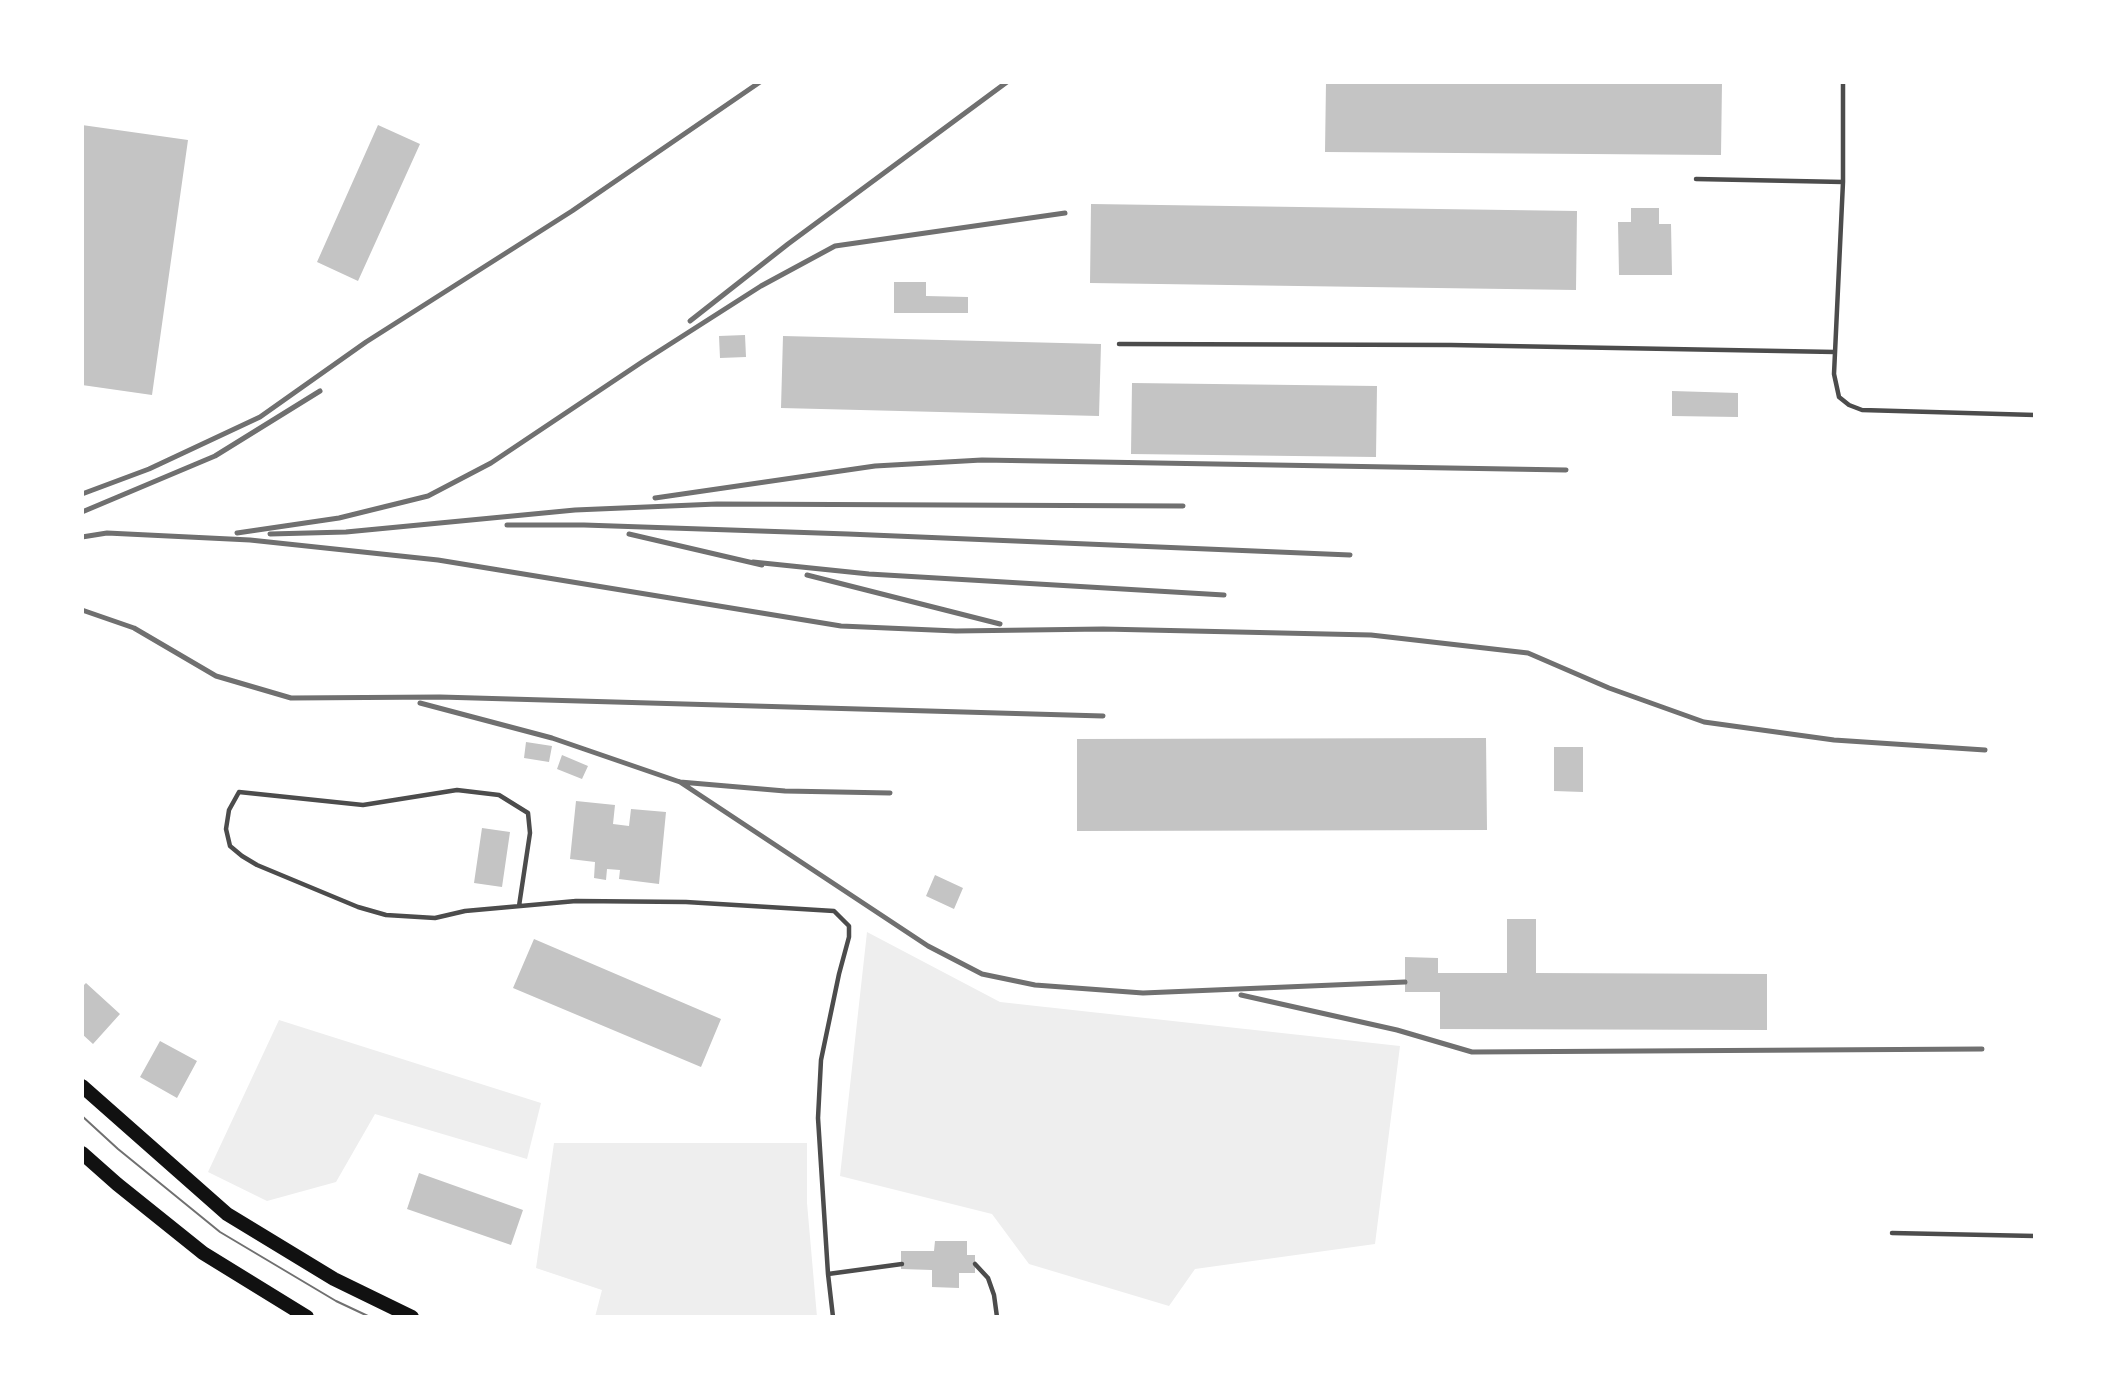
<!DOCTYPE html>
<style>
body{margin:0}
#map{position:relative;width:2117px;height:1399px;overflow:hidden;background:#fff;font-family:Ubuntu,sans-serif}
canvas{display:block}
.frame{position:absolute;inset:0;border:84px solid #fff;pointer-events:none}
</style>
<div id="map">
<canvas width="2117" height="1399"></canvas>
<div class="frame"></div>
</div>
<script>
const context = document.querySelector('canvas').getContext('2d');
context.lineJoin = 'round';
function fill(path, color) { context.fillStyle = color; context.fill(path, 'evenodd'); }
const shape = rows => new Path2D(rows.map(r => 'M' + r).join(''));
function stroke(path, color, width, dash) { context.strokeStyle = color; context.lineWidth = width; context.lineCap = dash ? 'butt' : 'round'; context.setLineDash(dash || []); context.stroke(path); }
const green = shape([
 [867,932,1000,1002,1400,1046,1375,1244,1195,1269,1169,1306,1029,1264,992,1214,840,1176],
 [279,1020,541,1103,527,1159,375,1114,336,1182,267,1201,208,1172],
 [554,1143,807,1143,807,1203,817,1317,595,1317,602,1290,536,1268]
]);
const building = shape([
 [1326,82,1722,82,1721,155,1325,152],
 [82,125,188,140,152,395,82,385],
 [378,125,420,144,358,281,317,262],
 [1091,204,1577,211,1576,290,1090,283],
 [1631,208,1659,208,1659,224,1671,224,1672,275,1619,275,1618,222,1631,222],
 [894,282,926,282,926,296,968,297,968,313,894,313],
 [745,335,746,357,720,358,719,336],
 [783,336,1101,344,1099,416,781,408],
 [1132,383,1377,386,1376,457,1131,454],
 [1672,391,1738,393,1738,417,1672,416],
 [1486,738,1487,830,1077,831,1077,739],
 [526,742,552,746,549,762,524,758],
 [1554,747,1583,747,1583,792,1554,791],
 [562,755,588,766,582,779,557,769],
 [576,801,615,805,613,824,629,826,631,809,666,812,659,884,619,879,620,870,607,869,606,880,594,878,595,862,570,859],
 [482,828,510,832,502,887,474,883],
 [935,875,963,888,954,909,926,896],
 [1507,919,1536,919,1536,973,1767,974,1767,1030,1440,1029,1440,992,1405,992,1405,957,1438,958,1438,973,1507,973],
 [534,939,721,1019,701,1067,513,988],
 [86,983,120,1014,93,1044,82,1034,82,987],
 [160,1041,197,1061,177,1098,140,1077],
 [419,1173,523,1210,511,1245,407,1209],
 [935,1241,967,1241,967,1255,975,1255,975,1273,959,1273,959,1288,932,1287,932,1270,901,1269,901,1251,934,1251]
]);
const service = shape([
 [1843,82,1843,182,1834,374,1839,397,1849,405,1862,410,2035,415],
 [1696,179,1843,182],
 [1119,344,1451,345,1835,352],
 [519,906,530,833,528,813,499,795,457,790,363,805,239,792,229,810,226,829,230,846,242,856,257,865,358,907,386,915,435,918,465,911,576,901,686,902,834,911,849,926,849,937,839,974,821,1060,818,1118,828,1274],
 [1892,1233,2035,1236],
 [975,1264,988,1278,994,1295,997,1317],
 [833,1317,828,1274,902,1264]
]);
const primary = shape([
 [82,1086,227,1214,334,1279,412,1317],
 [82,1153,117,1184,203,1253,307,1317]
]);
const tram = shape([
 [82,1116,118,1149,220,1232,336,1301,370,1317]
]);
const rail = shape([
 [690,321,788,244,1007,82],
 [82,494,149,469,260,417,366,342,572,211,760,82],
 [655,498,875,466,982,460,1566,470],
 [82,512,215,456,320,391],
 [507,525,584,525,848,534,1350,555],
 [237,533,339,518,428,496,491,463,642,362,761,286,835,246,1065,213],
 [270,534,346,532,575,510,717,504,1183,506],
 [629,534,762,565],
 [82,537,107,533,250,540,438,560,841,626,956,631,1103,629,1371,635,1528,653,1609,688,1704,722,1834,740,1985,750],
 [753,562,869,574,1224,595],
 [807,575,1000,624],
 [82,610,134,628,216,676,291,698,440,697,1103,716],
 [420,703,552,738,680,782,785,791,890,793],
 [680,782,928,946,982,974,1035,985,1143,993,1405,982],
 [1241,995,1397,1030,1472,1052,1982,1049]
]);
fill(green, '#eee');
fill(building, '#c4c4c4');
stroke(service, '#4c4c4c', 4.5);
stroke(primary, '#111', 14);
stroke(tram, '#707070', 2);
stroke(rail, '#707070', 5);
</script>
